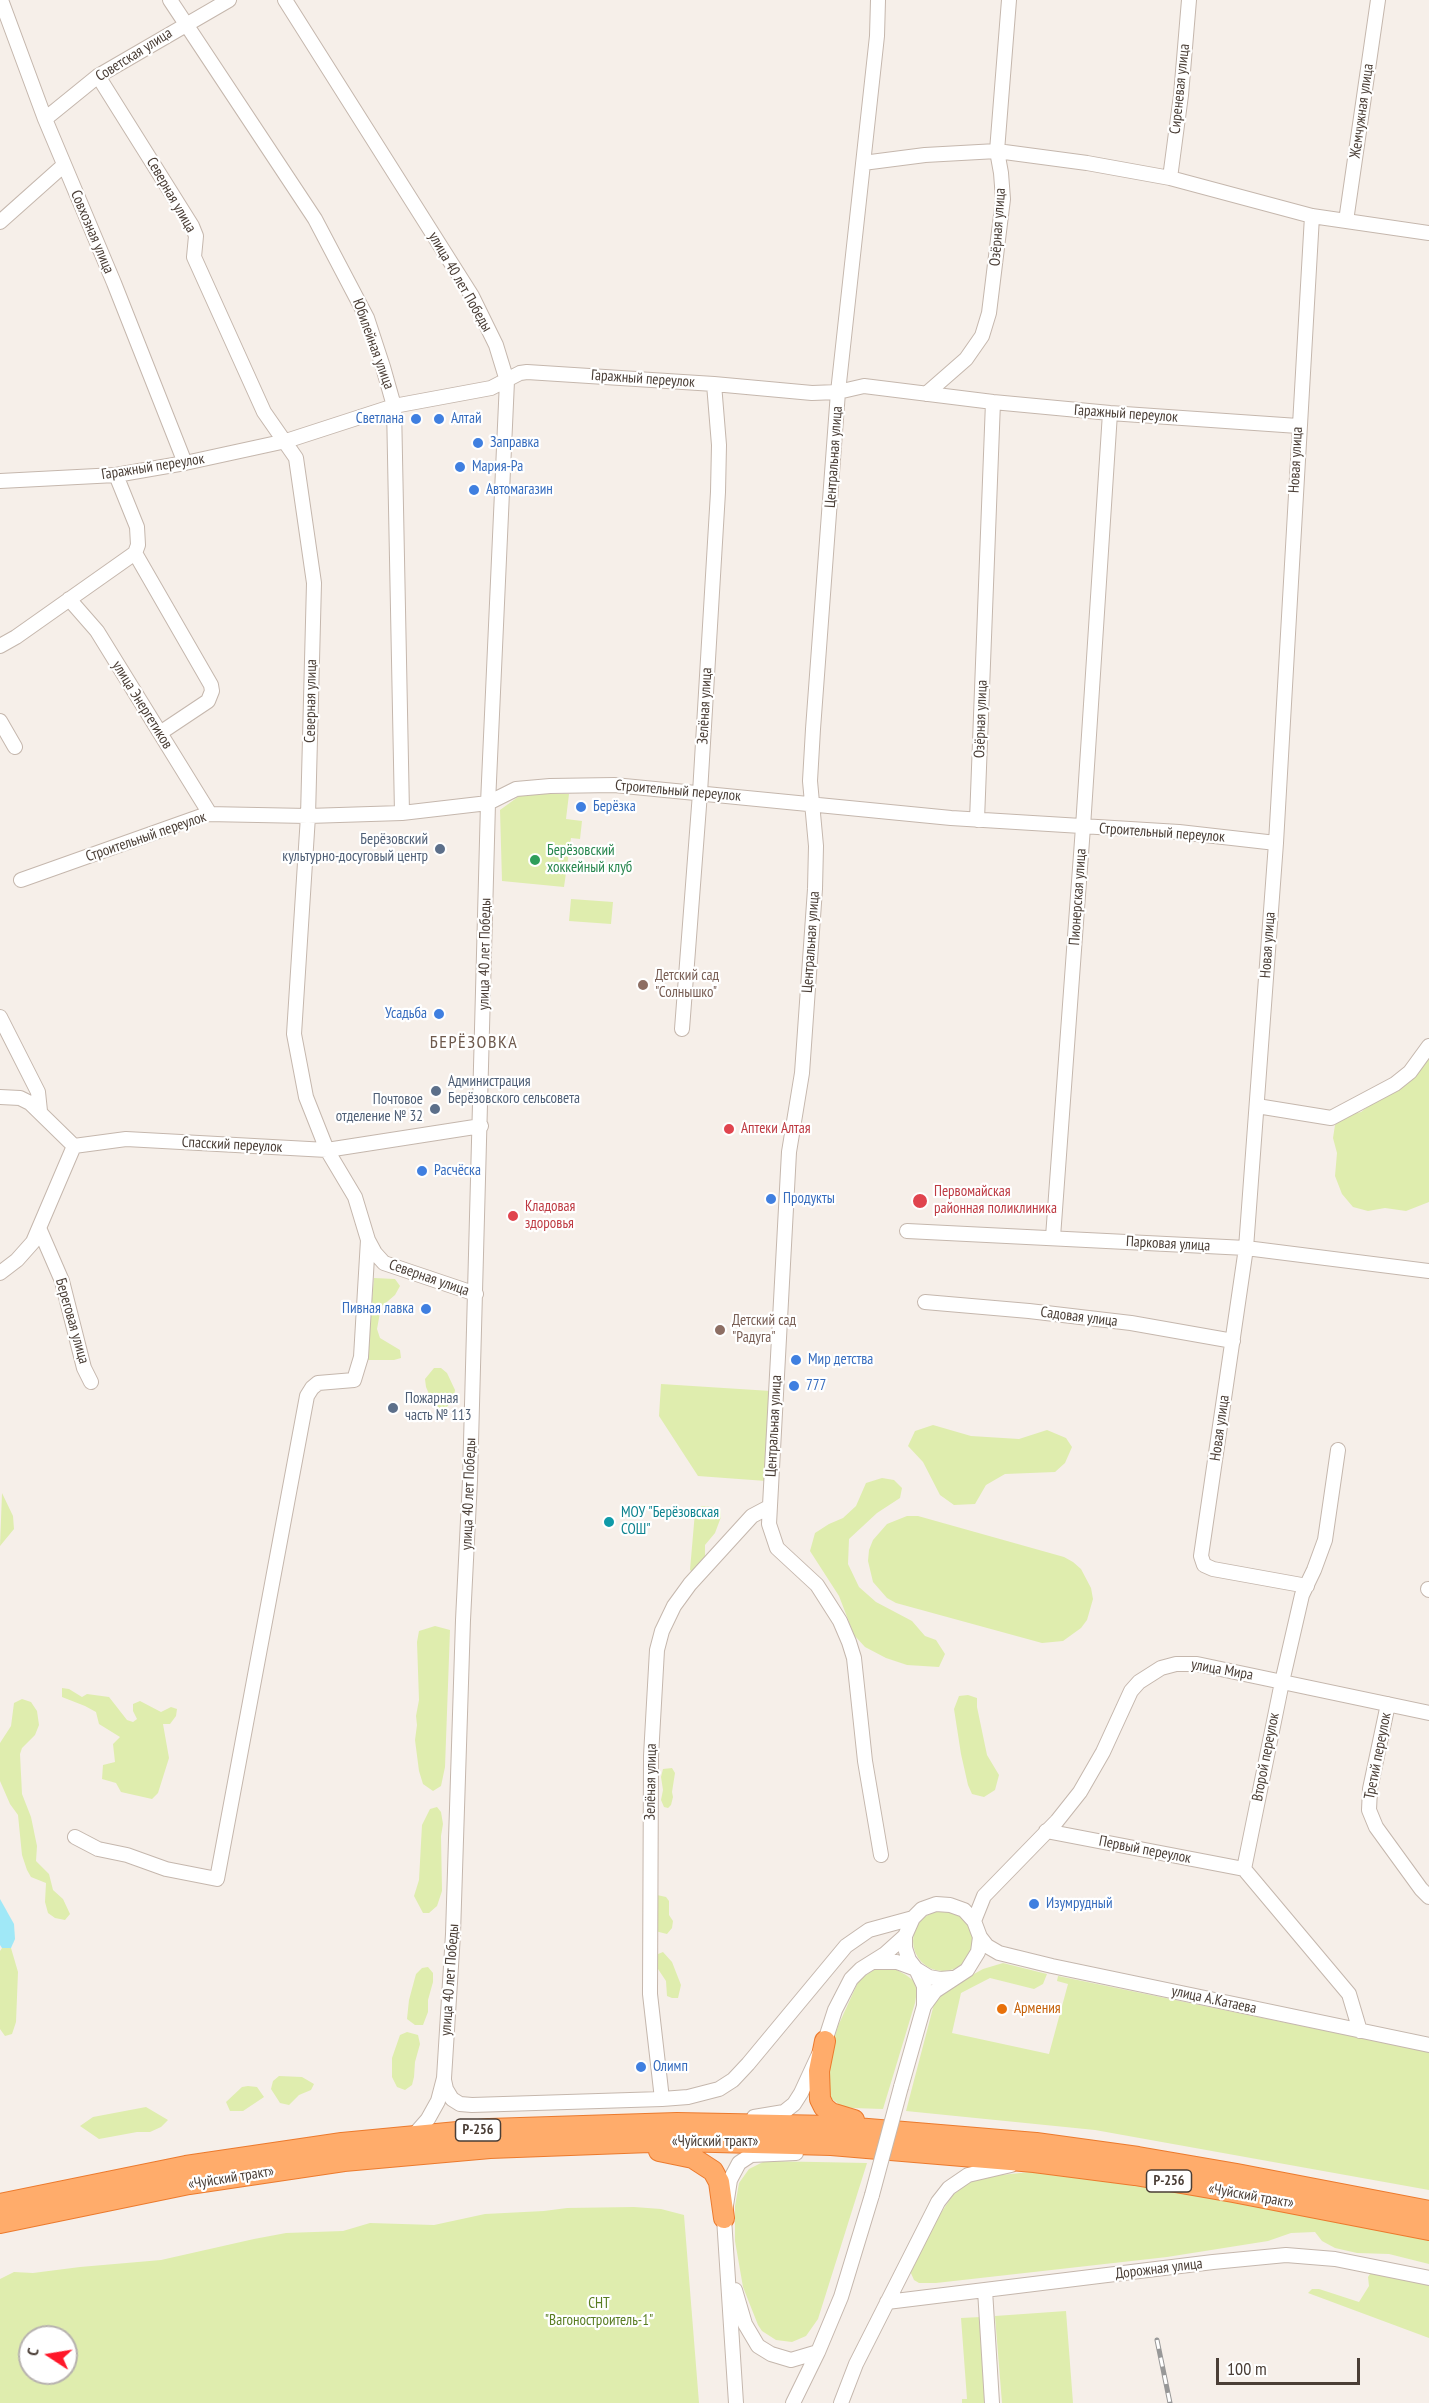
<!DOCTYPE html>
<meta charset="utf-8">
<style>
body{margin:0}
#map{position:relative;width:1429px;height:2403px;overflow:hidden;background:#f6efe9;font-family:"PT Sans Narrow",sans-serif}
canvas{display:block}
.north{position:absolute;left:18px;top:2325px;width:60px;height:60px;box-sizing:border-box;background:#fff;border:2px solid #b7b2af;border-radius:50%;rotate:282deg;font-size:16px;font-weight:700;line-height:24px;text-align:center;color:#4a3e36}
.north::after{content:'';display:block;margin:auto;width:21px;height:27px;background:#ff1729;clip-path:polygon(50% 0,100% 100%,50% 72%,0 100%)}
.scale{position:absolute;left:1216px;top:2358px;width:144px;height:27px;box-sizing:border-box;border:3px solid #4a3e36;border-top:0;padding-left:8px;font-size:18px;line-height:21px;white-space:nowrap;color:#4a3e36;-webkit-text-stroke:4px #fff;paint-order:stroke}
</style>
<div id="map">
<canvas width="1429" height="2403"></canvas>
<div class="north">С</div>
<div class="scale">100 m</div>
</div>
<script>
const context = document.querySelector('canvas').getContext('2d');
context.lineJoin = 'round';
function fill(path, color) { context.fillStyle = color; context.fill(path, 'evenodd'); }
const shape = rows => new Path2D(rows.map(r => 'M' + r).join(''));
function stroke(path, color, width, dash) { context.strokeStyle = color; context.lineWidth = width; context.lineCap = dash ? 'butt' : 'round'; context.setLineDash(dash || []); context.stroke(path); }
function label(font, color, halo, rows, align = 'center') {
  context.font = font + ' "PT Sans Narrow",sans-serif'; context.lineWidth = 4.5; context.setLineDash([]); context.textBaseline = 'middle'; context.strokeStyle = halo; context.fillStyle = color; for (const [text, x, y, turn = 0] of rows) {
    context.save(); context.translate(x, y); context.rotate((+turn || 0) * Math.PI / 180); context.textAlign = isNaN(turn) ? turn : align; if (halo) context.strokeText(text, 0, 0); context.fillText(text, 0, 0); context.restore();
  }
}
const green = shape([
 [522,794,569,794,566,819,582,821,580,839,571,838,564,887,502,881,500,810],
 [571,899,613,902,611,924,569,921],
 [1429,1059,1429,1202,1406,1211,1385,1208,1368,1211,1353,1207,1342,1194,1335,1176,1337,1153,1333,1138,1335,1125,1345,1115,1361,1112,1370,1105,1378,1089],
 [374,1278,395,1279,400,1286,395,1295,381,1307,377,1329,380,1338,400,1350,401,1358,394,1360,368,1360,367,1350],
 [434,1368,441,1368,447,1373,455,1390,454,1398,446,1408,439,1408,433,1403,426,1387,425,1379],
 [661,1384,771,1391,766,1481,698,1476,659,1416],
 [933,1425,971,1436,1019,1439,1047,1430,1066,1438,1072,1447,1065,1463,1055,1472,1005,1474,986,1485,975,1504,954,1505,940,1495,923,1462,908,1446,915,1431],
 [882,1478,894,1480,902,1488,900,1498,877,1513,849,1539,848,1564,859,1587,876,1602,912,1621,925,1636,936,1640,945,1654,939,1667,907,1665,886,1658,865,1647,854,1635,839,1596,810,1551,815,1533,829,1524,843,1518,856,1506,866,1483],
 [2,1493,13,1516,14,1529,0,1546],
 [702,1506,720,1508,721,1517,715,1533,705,1545,705,1556,694,1573,690,1570,695,1512],
 [907,1516,918,1516,1064,1557,1073,1562,1081,1569,1091,1588,1093,1599,1087,1620,1081,1628,1063,1641,1042,1643,896,1603,887,1598,873,1582,868,1561,869,1550,873,1540,887,1524],
 [435,1626,450,1630,445,1767,441,1786,433,1791,423,1784,419,1771,415,1740,417,1725,416,1716,419,1700,417,1642,419,1631],
 [62,1688,69,1689,82,1697,87,1694,109,1697,127,1720,133,1722,137,1719,133,1711,133,1704,140,1701,161,1712,171,1707,177,1709,176,1716,170,1724,163,1724,169,1758,158,1793,152,1799,121,1792,116,1783,102,1779,103,1765,115,1762,113,1744,120,1737,99,1724,96,1712,85,1706,62,1697],
 [968,1695,977,1698,977,1707,987,1755,999,1775,995,1790,984,1797,972,1794,968,1785,961,1754,954,1709,959,1696],
 [22,1699,31,1702,37,1711,39,1725,35,1735,22,1748,20,1754,22,1794,31,1817,37,1846,36,1861,49,1874,53,1890,63,1899,70,1914,65,1920,55,1918,48,1913,45,1902,46,1883,31,1877,27,1870,22,1855,18,1815,10,1804,0,1781,0,1743,11,1726,14,1703],
 [672,1768,675,1773,672,1792,673,1797,671,1805,668,1808,664,1807,661,1800,663,1790,661,1777,663,1769],
 [437,1807,441,1812,443,1824,441,1836,442,1891,437,1906,429,1913,423,1913,414,1896,419,1880,422,1825,430,1809],
 [657,1895,666,1897,669,1901,669,1915,673,1921,672,1928,667,1934,655,1931],
 '913 1941a30 30 0 1 1 60 0a30 30 0 1 1-60 0Z',
 [2,1948,11,1948,18,1972,16,2022,12,2034,5,2036,0,2029,0,1951],
 [663,1952,672,1962,681,1985,678,1998,672,1998,667,1996,666,1981,658,1969,658,1954],
 [1003,1963,1047,1974,1043,1984,1034,1989,990,1978,961,1993,952,2033,1049,2054,1068,1984,1057,1981,1058,1976,1429,2052,1429,2190,1095,2130,906,2111,934,2004,943,1994,963,1980,983,1969],
 [428,1967,433,1973,433,1982,428,2000,428,2012,423,2025,415,2025,407,2019,409,2000,416,1974,422,1968],
 [885,1968,895,1969,906,1975,914,1981,917,1991,915,2003,883,2109,852,2108,841,2106,831,2098,827,2083,830,2053,838,2026,859,1980,875,1969],
 [407,2032,418,2035,420,2044,415,2062,414,2077,412,2085,405,2090,397,2087,392,2077,392,2058,400,2035],
 [279,2076,302,2077,314,2084,311,2090,299,2095,289,2105,280,2103,271,2089,273,2081],
 [248,2086,257,2087,264,2097,243,2111,230,2111,226,2102,242,2087],
 [146,2107,168,2120,161,2127,150,2132,137,2132,99,2139,80,2126,93,2117],
 [765,2161,867,2163,818,2319,806,2336,792,2342,776,2340,762,2331,758,2325,743,2287,735,2241,735,2206,739,2183,749,2169],
 [1030,2172,1158,2187,1429,2235,1429,2264,1389,2254,1357,2253,1335,2248,1322,2241,1315,2232,1291,2233,1268,2241,1167,2257,936,2283,919,2283,914,2280,910,2271,936,2220,953,2195,968,2183,991,2176],
 [634,2207,661,2209,684,2215,699,2403,0,2403,0,2279,14,2272,33,2273,80,2267,161,2260,254,2239,286,2233,343,2231,370,2223,434,2225,485,2214,544,2211,567,2208],
 [30,2337,66,2337,66,2373,30,2373],
 [1372,2271,1429,2283,1429,2338,1308,2293,1312,2289,1319,2289,1359,2302,1369,2286,1368,2277],
 [1066,2311,1073,2403,1002,2403,995,2316],
 [981,2317,986,2403,962,2403,962,2399,967,2399,961,2318]
]);
const water = shape([
 [0,1899,14,1924,15,1939,11,1948,2,1948,0,1945]
]);
const minor = shape([
 [1,0,45,119,114,283,185,463],
 [170,0,315,219,367,318,383,367,394,406,402,813],
 [285,0,472,296,496,345,507,381,488,803,470,1480,463,1620,453,1934,444,2078,438,2101,428,2119,414,2135],
 [878,0,877,36,838,392,813,729,810,781,816,846,815,889,802,1073,789,1152,769,1524,777,1548,817,1585,840,1621,849,1642,854,1658,865,1761,881,1855],
 [98,76,192,226,196,236,194,257,264,412,296,458,314,583,308,816,294,1034,306,1097,327,1150,355,1197,368,1240,375,1253,384,1263,476,1294],
 [45,119,98,76,229,0],
 [863,163,925,155,997,151,1087,163,1170,178,1312,216,1429,233],
 [1170,178,1181,95,1189,0],
 [1346,221,1378,0],
 [0,222,64,165],
 [926,394,966,359,982,336,989,313,1003,199,1001,173,997,151,1009,0],
 [0,481,116,475,185,463,286,441,394,406,491,388,520,373,527,372,714,384,812,393,838,392,864,386,993,402,1110,413,1298,426],
 [135,553,211,685,212,691,208,701,160,733],
 [69,599,97,631,210,814],
 [0,646,16,637,135,553,138,545,137,527,116,475],
 [0,721,15,747],
 [977,820,993,402],
 [21,880,207,814,308,816,402,813,488,803,516,789,550,786,614,785,951,818,1179,832,1276,843],
 [0,1017,38,1092,40,1111],
 [682,1029,700,793,718,492,719,445,714,384],
 [0,1097,20,1098,30,1103,74,1146],
 [1257,1106,1331,1118,1395,1084,1410,1072,1429,1046],
 [74,1146,126,1139,327,1150,481,1126],
 [39,1228,62,1281,84,1368,91,1382],
 [907,1231,1246,1248,1429,1271],
 [1053,1237,1083,827,1110,413],
 [0,1273,17,1260,33,1242,74,1146],
 [925,1302,1029,1311,1131,1323,1233,1341],
 [1307,1586,1213,1569,1204,1565,1201,1556,1246,1248,1276,843,1312,216],
 [1428,1589,1429,1590],
 [1388,1704,1370,1789,1369,1810,1376,1827,1421,1889,1429,1897],
 [1046,1831,1244,1869],
 [75,1837,98,1849,127,1855,166,1869,217,1879,307,1396,312,1388,318,1383,354,1380,361,1357,368,1240],
 [1244,1869,1282,1682,1302,1595,1314,1570,1325,1540,1338,1450],
 [1244,1869,1349,1994,1360,2031],
 [974,1921,984,1896,1057,1821,1080,1792,1103,1752,1131,1691,1139,1682,1161,1668,1176,1664,1197,1664,1429,1713],
 [980,1937,987,1946,999,1953,1052,1966,1429,2045],
 [875,1962,897,1962,916,1969,924,1986,924,2006,901,2087],
 [924,2006,935,1991,967,1970,978,1952,980,1937,974,1921,964,1910,950,1905,936,1904,922,1909,913,1918,905,1936,905,1948,909,1960,916,1969,929,1977,940,1979,952,1978],
 [444,2080,446,2089,452,2099,460,2104,472,2105,662,2099,688,2097,719,2089,733,2080,748,2064,846,1946,869,1930,913,1918],
 [662,2099,650,1994,651,1756,657,1650,662,1631,674,1606,690,1584,752,1516,769,1507],
 [754,2117,784,2112,794,2104,801,2093,825,2041,835,2010,851,1979,861,1969,885,1954,905,1936],
 [735,2290,745,2324,758,2346,771,2354,791,2360,818,2352],
 [985,2290,992,2403],
 [887,2302,1213,2262,1286,2255,1335,2259,1429,2278],
 [736,2403,724,2218,730,2180,739,2163,751,2155,796,2153],
 [793,2403,818,2352,841,2297,872,2195],
 [841,2403,856,2364,938,2202,949,2188,968,2175,1011,2165]
]);
const highway = shape([
 [825,2041,819,2071,820,2099,824,2107,831,2113,854,2120],
 [659,2151,693,2158,713,2171,719,2182,724,2218],
 [0,2204,186,2166,342,2143,489,2129,677,2123,832,2126,1036,2143,1138,2157,1237,2174,1429,2211],
 [0,2223,189,2184,344,2161,490,2148,677,2141,831,2145,1034,2162,1135,2175,1233,2192,1429,2230]
]);
const rail = shape([
 [1157,2340,1170,2403]
]);
const minorBridge = shape([
 [872,2195,901,2087]
]);
const markers = [
 [416,419,6,"#3f7fe0"],
 [439,419,6,"#3f7fe0"],
 [478,443,6,"#3f7fe0"],
 [460,467,6,"#3f7fe0"],
 [474,490,6,"#3f7fe0"],
 [581,807,6,"#3f7fe0"],
 [440,849,6,"#5c6f8a"],
 [535,860,6,"#2e9e5b"],
 [643,985,6,"#8d6e63"],
 [439,1014,6,"#3f7fe0"],
 [436,1091,6,"#5c6f8a"],
 [435,1109,6,"#5c6f8a"],
 [729,1129,6,"#e0444e"],
 [422,1171,6,"#3f7fe0"],
 [771,1199,6,"#3f7fe0"],
 [920,1201,8,"#e0444e"],
 [513,1216,6,"#e0444e"],
 [426,1309,6,"#3f7fe0"],
 [720,1330,6,"#8d6e63"],
 [796,1360,6,"#3f7fe0"],
 [794,1386,6,"#3f7fe0"],
 [393,1408,6,"#5c6f8a"],
 [609,1522,6,"#0f9aa8"],
 [1034,1904,6,"#3f7fe0"],
 [1002,2009,6,"#e8710a"],
 [641,2067,6,"#3f7fe0"]
];
const shields = [
 [478,2130,45],
 [1169,2181,45]
];
const shieldNames = [
 ["Р-256",478,2130],
 ["Р-256",1169,2181]
];
const streetNames = [
 ["Советская улица",134,55,-32],
 ["Сиреневая улица",1180,89,-84],
 ["Жемчужная улица",1362,111,-82],
 ["Северная улица",171,195,60],
 ["Озёрная улица",998,227,-86],
 ["Совхозная улица",92,232,67],
 ["улица 40 лет Победы",460,282,60],
 ["Юбилейная улица",373,344,70],
 ["Гаражный переулок",643,379,4],
 ["Гаражный переулок",1126,414,4],
 ["Центральная улица",834,457,-86],
 ["Новая улица",1296,460,-87],
 ["Гаражный переулок",153,467,-9],
 ["Северная улица",311,701,-89],
 ["улица Энергетиков",142,705,58],
 ["Зелёная улица",705,706,-87],
 ["Озёрная улица",981,719,-88],
 ["Строительный переулок",678,791,5],
 ["Строительный переулок",1162,833,4],
 ["Строительный переулок",146,837,-19],
 ["Пионерская улица",1078,897,-86],
 ["Центральная улица",811,942,-86],
 ["Новая улица",1268,945,-86],
 ["улица 40 лет Победы",485,954,-89],
 ["Спасский переулок",232,1145,3],
 ["Парковая улица",1168,1244,3],
 ["Северная улица",429,1278,19],
 ["Садовая улица",1079,1317,7],
 ["Береговая улица",72,1321,74],
 ["Центральная улица",774,1426,-87],
 ["Новая улица",1220,1428,-82],
 ["улица 40 лет Победы",469,1494,-88],
 ["улица Мира",1222,1670,10],
 ["Третий переулок",1378,1756,-79],
 ["Второй переулок",1266,1757,-79],
 ["Зелёная улица",651,1782,-89],
 ["Первый переулок",1145,1850,11],
 ["улица 40 лет Победы",450,1980,-86],
 ["улица А.Катаева",1214,2000,12],
 ["«Чуйский тракт»",715,2142],
 ["«Чуйский тракт»",231,2178,-9],
 ["«Чуйский тракт»",1251,2196,10],
 ["Дорожная улица",1159,2269,-7]
];
const shopNames = [
 ["Светлана",404,419,"right"],
 ["Алтай",451,419],
 ["Заправка",490,443],
 ["Мария-Ра",472,467],
 ["Автомагазин",486,490],
 ["Берёзка",593,807],
 ["Усадьба",427,1014,"right"],
 ["Расчёска",434,1171],
 ["Продукты",783,1199],
 ["Пивная лавка",414,1309,"right"],
 ["Мир детства",808,1360],
 ["777",806,1386],
 ["Изумрудный",1046,1904],
 ["Олимп",653,2067]
];
const serviceNames = [
 ["Берёзовский",428,840],
 ["культурно-досуговый центр",428,857],
 ["Администрация",448,1082,"left"],
 ["Берёзовского сельсовета",448,1099,"left"],
 ["Почтовое",423,1100],
 ["отделение № 32",423,1117],
 ["Пожарная",405,1399,"left"],
 ["часть № 113",405,1416,"left"]
];
const leisureNames = [
 ["Берёзовский",547,851],
 ["хоккейный клуб",547,868]
];
const educationNames = [
 ["Детский сад",655,976],
 ["\"Солнышко\"",655,993],
 ["Детский сад",732,1321],
 ["\"Радуга\"",732,1338]
];
const healthNames = [
 ["Аптеки Алтая",741,1129],
 ["Первомайская",934,1192],
 ["районная поликлиника",934,1209],
 ["Кладовая",525,1207],
 ["здоровья",525,1224]
];
const cultureNames = [
 ["МОУ \"Берёзовская",621,1513],
 ["СОШ\"",621,1530]
];
const foodNames = [
 ["Армения",1014,2009]
];
const parkNames = [
 ["СНТ",599,2304],
 ["\"Вагоностроитель-1\"",599,2321]
];
const quarterNames = [
 ["БЕРЁЗОВКА",474,1043]
];
fill(green, '#dfedae');
fill(water, '#a0e8f7');
stroke(minor, '#c5b7ad', 16);
stroke(highway, '#ec7a2d', 22);
stroke(minor, '#fff', 14);
stroke(highway, '#ffac6b', 20);
stroke(rail, '#989898', 5);
stroke(rail, '#fff', 3, [9]);
stroke(minorBridge, '#c5b7ad', 16, []);
stroke(minorBridge, '#fff', 14);
for (const [x, y, r, color] of markers) { const dot = new Path2D(); dot.arc(x, y, r, 0, 2 * Math.PI); context.fillStyle = color; context.fill(dot); stroke(dot, '#fff', 2); }
for (const [x, y, w] of shields) { const box = new Path2D(); box.roundRect(x - w / 2, y - 11, w, 22, 4.5); context.fillStyle = '#fff'; context.fill(box); stroke(box, '#4a3e36', 1.5); }
label('bold 14px', '#4a3e36', null, shieldNames);
label('15px', '#4a3e36', '#fff', streetNames);
label('15px', '#366cbe', '#fff', shopNames, 'left');
label('15px', '#4e5e75', '#fff', serviceNames, 'right');
label('15px', '#27864d', '#fff', leisureNames, 'left');
label('15px', '#785e54', '#fff', educationNames, 'left');
label('15px', '#be3a42', '#fff', healthNames, 'left');
label('15px', '#0d838f', '#fff', cultureNames, 'left');
label('15px', '#c56008', '#fff', foodNames, 'left');
label('15px', '#597d22', '#fff', parkNames);
context.letterSpacing = '1.5px';
label('18px', '#6e594c', '#fff', quarterNames);
context.letterSpacing = '0px';
</script>
